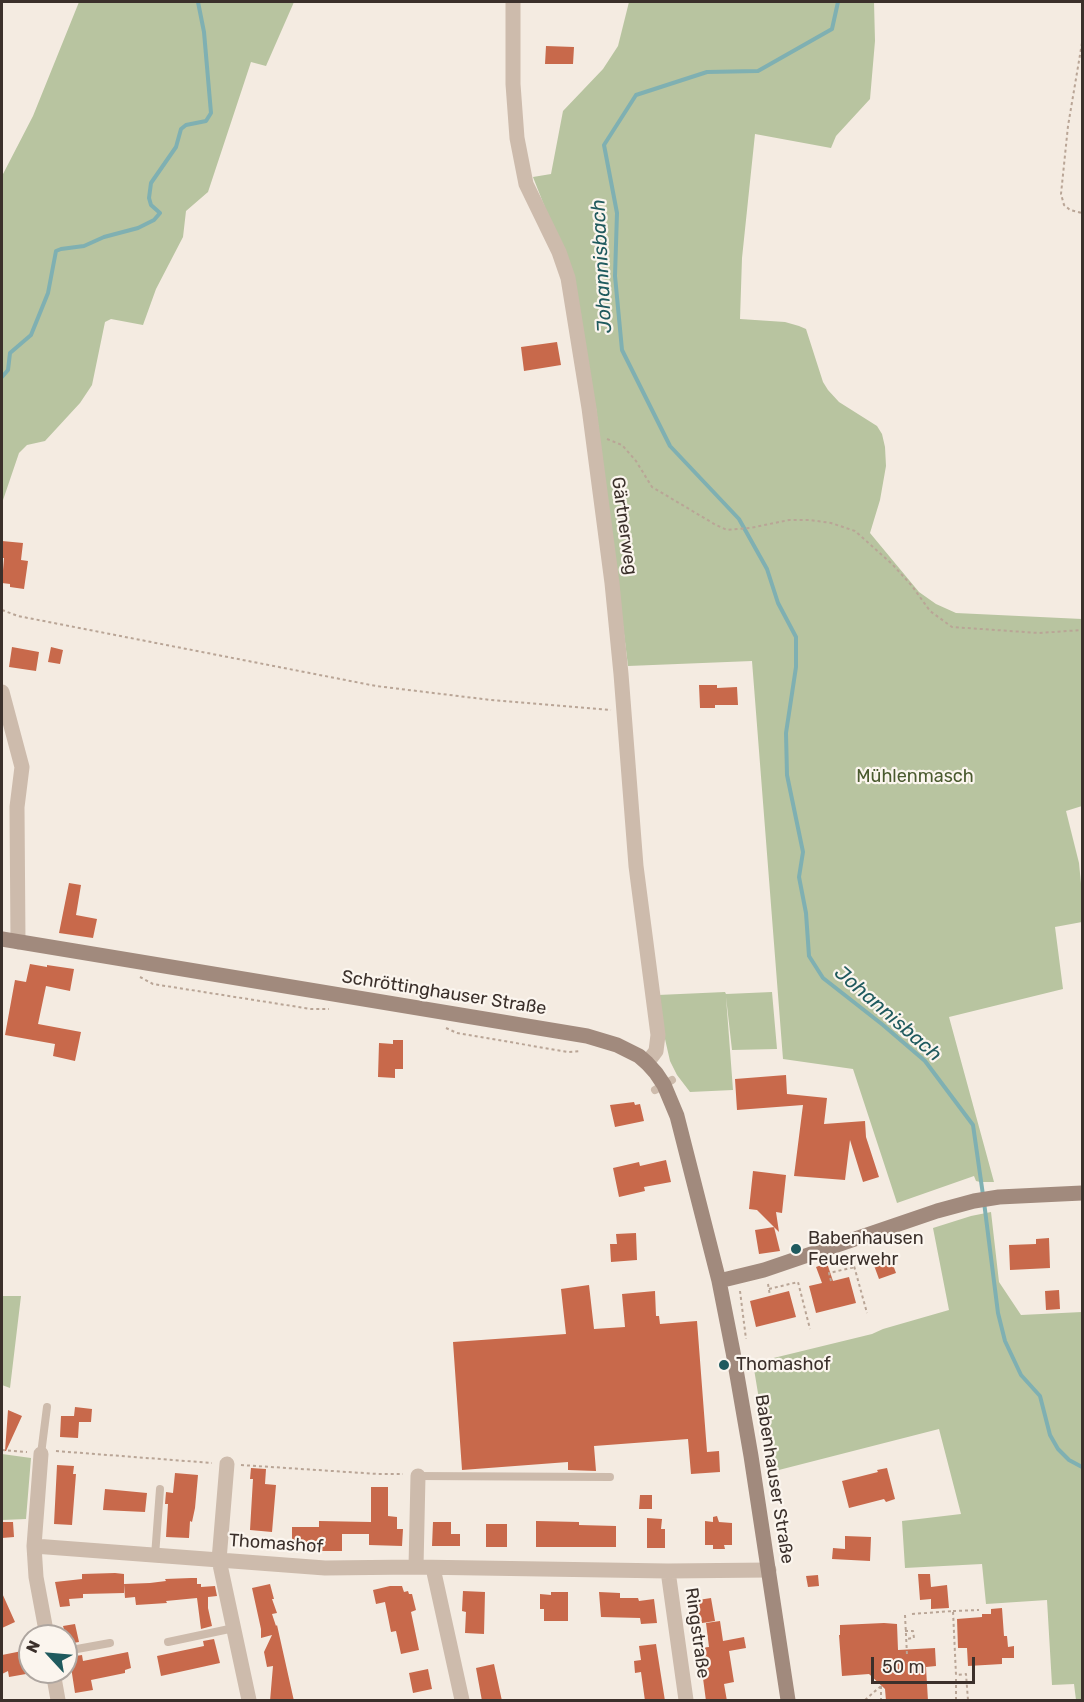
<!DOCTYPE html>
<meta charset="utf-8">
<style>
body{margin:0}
#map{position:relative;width:1084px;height:1702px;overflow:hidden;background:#f4ebe1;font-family:Rubik,sans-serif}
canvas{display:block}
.frame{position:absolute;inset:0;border:3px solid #3b302b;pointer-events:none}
.north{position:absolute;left:18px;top:1624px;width:60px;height:60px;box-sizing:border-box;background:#fbf5ee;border:2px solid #aea6a0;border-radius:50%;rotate:296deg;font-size:16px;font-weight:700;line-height:24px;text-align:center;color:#3b302b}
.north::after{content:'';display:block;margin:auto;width:21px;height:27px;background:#1f5a5e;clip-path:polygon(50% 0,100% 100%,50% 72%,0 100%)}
.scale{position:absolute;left:871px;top:1657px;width:104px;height:27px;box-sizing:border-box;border:3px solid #3b302b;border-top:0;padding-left:8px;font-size:18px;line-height:21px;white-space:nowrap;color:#3b302b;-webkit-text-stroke:4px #fbf5ee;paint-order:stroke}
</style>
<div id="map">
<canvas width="1084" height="1702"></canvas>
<div class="frame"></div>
<div class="north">N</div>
<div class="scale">50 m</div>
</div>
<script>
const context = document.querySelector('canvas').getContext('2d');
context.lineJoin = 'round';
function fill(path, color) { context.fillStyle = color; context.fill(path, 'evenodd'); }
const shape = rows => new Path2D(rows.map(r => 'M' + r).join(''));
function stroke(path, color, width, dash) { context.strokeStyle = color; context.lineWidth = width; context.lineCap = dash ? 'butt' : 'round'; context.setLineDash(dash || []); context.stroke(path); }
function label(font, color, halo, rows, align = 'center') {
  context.font = font + ' Rubik,sans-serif'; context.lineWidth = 4.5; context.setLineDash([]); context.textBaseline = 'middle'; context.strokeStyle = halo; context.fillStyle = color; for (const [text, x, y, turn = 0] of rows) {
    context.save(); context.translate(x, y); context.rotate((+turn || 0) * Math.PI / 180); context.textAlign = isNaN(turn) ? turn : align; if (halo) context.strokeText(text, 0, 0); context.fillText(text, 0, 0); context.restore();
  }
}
const green = shape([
 [79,2,294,2,266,66,251,62,208,192,186,211,183,237,156,289,143,325,111,319,105,322,92,385,80,403,45,441,27,445,19,453,2,503,2,176,33,116],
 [629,2,874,2,875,41,870,99,836,136,831,148,755,134,742,258,740,319,785,322,799,326,806,329,823,382,828,390,839,402,877,426,882,434,885,447,886,466,880,500,870,533,919,592,936,604,956,613,1082,619,1082,806,1066,811,1079,863,1082,894,1082,922,1055,927,1063,989,949,1017,994,1182,980,1182,976,1181,974,1176,897,1203,853,1069,783,1059,752,661,628,666,596,408,549,218,533,177,551,174,563,111,603,69,618,46],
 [725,992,726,994,772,992,777,1049,732,1050,726,997,733,1090,690,1092,677,1075,670,1061,665,1039,658,995],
 [991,1212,999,1282,1021,1315,1082,1312,1082,1700,1076,1700,1074,1684,1052,1685,1047,1600,986,1604,982,1564,905,1568,902,1521,961,1514,939,1429,771,1472,753,1363,872,1334,883,1329,949,1310,933,1228,971,1216],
 [2,1296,21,1296,10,1388,2,1385],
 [2,1454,31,1458,26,1519,2,1520]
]);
const stream = shape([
 [838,2,832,29,758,71,707,72,636,95,604,145,617,213,615,276,622,350,670,446,739,519,767,569,778,603,796,637,796,667,786,733,787,775,803,852,799,877,806,913,809,956,823,978,883,1025,925,1061,973,1125,983,1195],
 [2,377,8,370,10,353,31,335,48,293,56,251,61,249,84,246,104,237,138,228,154,220,160,213,151,205,149,198,151,183,176,147,181,129,186,125,206,121,211,113,204,32,198,2],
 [984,1202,998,1313,1005,1341,1021,1375,1040,1396,1050,1435,1058,1449,1069,1460,1082,1467]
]);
const building = shape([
 [546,46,574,47,573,64,545,64],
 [557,342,561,365,524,371,521,347],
 [2,541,23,543,21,560,28,561,24,589,10,587,10,584,2,583,4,558,2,558],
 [12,647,39,652,36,671,9,667],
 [51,647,63,650,60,664,48,662],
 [699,685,717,685,717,688,737,687,738,705,715,705,715,708,700,708],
 [69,883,81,885,76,915,97,919,93,938,59,933],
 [30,964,47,967,47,965,74,969,70,991,46,986,38,1024,81,1032,75,1061,53,1056,55,1044,5,1035,15,980,26,982],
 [393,1040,403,1040,403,1069,395,1069,395,1078,378,1077,379,1043,393,1044],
 [786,1075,787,1094,827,1098,824,1124,865,1121,866,1137,879,1177,863,1182,850,1140,845,1180,794,1176,803,1105,737,1110,735,1079],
 [634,1102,635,1105,640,1104,644,1121,615,1127,610,1105],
 [666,1160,671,1182,644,1187,645,1191,619,1197,613,1168,639,1162,640,1166],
 [753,1171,786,1175,782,1213,776,1212,779,1232,757,1210,749,1209],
 [774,1227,780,1251,759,1254,755,1230],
 [636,1233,637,1260,611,1262,610,1244,617,1244,616,1234],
 [1049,1238,1050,1268,1010,1270,1009,1245,1036,1244,1036,1239],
 [889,1254,896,1273,879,1279,872,1260],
 [827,1263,833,1281,849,1277,856,1303,816,1313,809,1286,822,1283,816,1267],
 [589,1285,594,1329,625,1327,622,1294,655,1291,656,1316,659,1316,660,1324,697,1321,707,1452,719,1451,720,1472,691,1474,688,1439,594,1446,596,1471,568,1470,568,1462,462,1470,453,1342,566,1334,561,1289],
 [1059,1290,1060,1309,1046,1310,1045,1291],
 [789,1291,796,1317,756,1327,750,1301],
 [75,1407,92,1409,91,1422,79,1422,78,1438,60,1437,61,1416,74,1416],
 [8,1410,22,1416,6,1451,5,1451],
 [57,1465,74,1466,73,1474,76,1474,72,1525,54,1524],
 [251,1468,266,1469,265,1484,276,1485,272,1532,250,1530,253,1479,250,1479],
 [887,1468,895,1499,886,1502,884,1499,849,1508,842,1481,878,1472,877,1470],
 [175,1473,198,1475,195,1508,192,1522,190,1521,189,1538,166,1537,168,1504,165,1504,166,1492,173,1493],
 [371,1487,388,1487,388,1516,397,1517,397,1529,403,1529,402,1546,369,1545,369,1534,342,1534,342,1551,310,1551,310,1545,304,1545,304,1540,292,1540,292,1527,319,1527,319,1521,371,1522],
 [105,1489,147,1493,145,1512,103,1510],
 [640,1495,652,1495,652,1509,639,1509],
 [717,1516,719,1522,732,1523,732,1545,724,1545,725,1549,713,1549,713,1545,705,1545,705,1521,713,1522,713,1517],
 [647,1518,662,1519,661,1529,665,1529,665,1548,647,1548],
 [536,1521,579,1522,579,1525,616,1526,616,1547,536,1547],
 [2,1522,13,1522,14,1537,2,1538],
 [433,1522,451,1522,451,1534,460,1534,460,1546,432,1546],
 [486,1524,507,1524,507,1547,486,1547],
 [845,1536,871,1537,870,1561,832,1559,833,1548,845,1549],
 [115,1573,124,1574,124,1593,83,1594,83,1598,69,1599,70,1606,60,1607,55,1582,82,1579,82,1574],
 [918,1574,930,1574,931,1587,947,1585,949,1608,931,1609,931,1599,920,1600],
 [818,1575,819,1586,808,1587,806,1576],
 [191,1578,197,1578,197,1584,201,1584,201,1587,215,1586,217,1596,208,1597,208,1608,212,1626,201,1629,197,1598,166,1601,167,1603,136,1605,135,1597,125,1598,124,1584,150,1583,166,1581,165,1579],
 [270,1584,274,1599,272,1599,277,1613,272,1614,276,1626,277,1625,294,1701,270,1701,273,1666,267,1667,264,1652,272,1635,261,1638,261,1629,252,1588],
 [390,1586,402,1586,404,1592,408,1591,409,1594,412,1594,416,1610,411,1612,419,1650,401,1654,396,1631,391,1632,385,1602,376,1604,373,1590],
 [463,1591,485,1592,484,1634,465,1633,466,1612,462,1611],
 [551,1592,568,1592,568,1621,544,1621,544,1609,540,1609,540,1594,551,1595],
 [599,1592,620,1593,620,1598,638,1598,639,1601,654,1599,657,1623,641,1624,640,1618,601,1617],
 [2,1593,15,1622,2,1628],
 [711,1598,715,1621,696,1624,692,1601],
 [1002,1608,1004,1636,1007,1636,1008,1647,1014,1646,1014,1658,1002,1658,1002,1664,968,1666,967,1648,958,1648,957,1619,982,1617,982,1614,991,1614,991,1609],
 [720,1621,723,1641,744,1637,746,1648,729,1651,734,1682,724,1684,727,1701,706,1701,699,1648,709,1647,706,1623],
 [884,1623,897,1624,898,1650,935,1648,936,1666,926,1667,928,1701,886,1701,885,1689,869,1674,842,1676,839,1635,840,1635,840,1625],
 [75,1624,79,1642,67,1644,66,1636,63,1626],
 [214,1639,220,1663,161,1676,157,1656,204,1646,203,1641],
 [656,1644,665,1701,645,1701,641,1672,635,1673,634,1661,641,1660,639,1646],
 [22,1651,26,1674,9,1677,8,1671,2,1674,2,1655],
 [128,1652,131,1668,125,1670,125,1673,91,1680,93,1690,75,1693,71,1667,73,1666,71,1666,69,1657,82,1655,83,1661],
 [494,1664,502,1701,482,1701,476,1668],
 [428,1669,432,1689,413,1693,409,1673]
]);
const path = shape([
 [1082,43,1068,126,1061,194,1064,205,1070,210,1082,213],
 [607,439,622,445,636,461,652,487,716,525,727,530,750,528,789,520,810,520,831,523,855,531,893,565,912,586,930,611,952,627,1039,633,1082,630],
 [2,610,18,616,376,686,491,700,611,710],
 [140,977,153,984,311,1009,329,1009],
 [446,1028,457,1033,568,1052,581,1051],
 [851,1255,867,1313],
 [831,1281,829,1273,855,1267],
 [768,1284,770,1296],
 [769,1289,798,1282,810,1329],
 [740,1291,746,1339],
 [2,1450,27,1452],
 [56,1451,212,1463],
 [241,1465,378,1474,403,1474],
 [953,1611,979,1610],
 [912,1614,953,1611,956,1675,966,1674,968,1700],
 [905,1615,907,1655],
 [905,1631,913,1631,914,1638,906,1639],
 [881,1686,881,1700],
 [865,1700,881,1686],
 [956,1700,956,1676]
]);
const lane = shape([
 [655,1090,672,1080],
 [41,1454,47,1407],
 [418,1476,610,1477],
 [155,1556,160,1489],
 [168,1642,234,1628],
 [66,1651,110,1643]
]);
const street = shape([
 [513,2,513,84,517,138,526,184,559,252,568,278,589,408,612,583,621,674,636,866,658,1035,656,1051,647,1063],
 [2,692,22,767,17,807,18,942],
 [41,1454,34,1546,36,1577,47,1636],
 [227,1464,219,1560,249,1700],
 [34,1546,325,1568,416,1567,668,1571,769,1570],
 [416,1567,418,1476],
 [433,1568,462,1700],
 [668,1571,686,1700],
 [53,1672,58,1700]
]);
const secondary = shape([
 [2,939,587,1036,617,1045,639,1056,647,1063,656,1073,664,1085,677,1116,719,1281,733,1352,751,1456,788,1700],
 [719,1281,764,1270,937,1211,974,1201,999,1197,1082,1193]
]);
const markers = [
 [796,1249,6,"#1f5a5e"],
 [724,1365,6,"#1f5a5e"]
];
const streetNames = [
 ["Gärtnerweg",624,526,82],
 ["Schröttinghauser Straße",444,993,9],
 ["Babenhauser Straße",774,1479,81],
 ["Thomashof",276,1544,4],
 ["Ringstraße",697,1633,82]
];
const parkNames = [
 ["Mühlenmasch",915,777]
];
const poiNames = [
 ["Babenhausen",808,1239],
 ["Feuerwehr",808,1260],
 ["Thomashof",736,1365]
];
const waterNames = [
 ["Johannisbach",602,266,-93],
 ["Johannisbach",888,1014,41]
];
fill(green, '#b8c4a0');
stroke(stream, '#7fb0b2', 4);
fill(building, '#c8694b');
stroke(path, '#b9a596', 2, [3, 3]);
stroke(lane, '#cdbbac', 8);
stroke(street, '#cdbbac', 15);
stroke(secondary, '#a18a7d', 15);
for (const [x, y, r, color] of markers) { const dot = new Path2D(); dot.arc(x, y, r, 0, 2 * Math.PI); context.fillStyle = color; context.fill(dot); stroke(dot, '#fbf5ee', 2); }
label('18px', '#3b302b', '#fbf5ee', streetNames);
label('18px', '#4a5a2e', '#fbf5ee', parkNames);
label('18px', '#3b302b', '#fbf5ee', poiNames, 'left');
label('italic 20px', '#1f5a5e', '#fbf5ee', waterNames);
</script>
